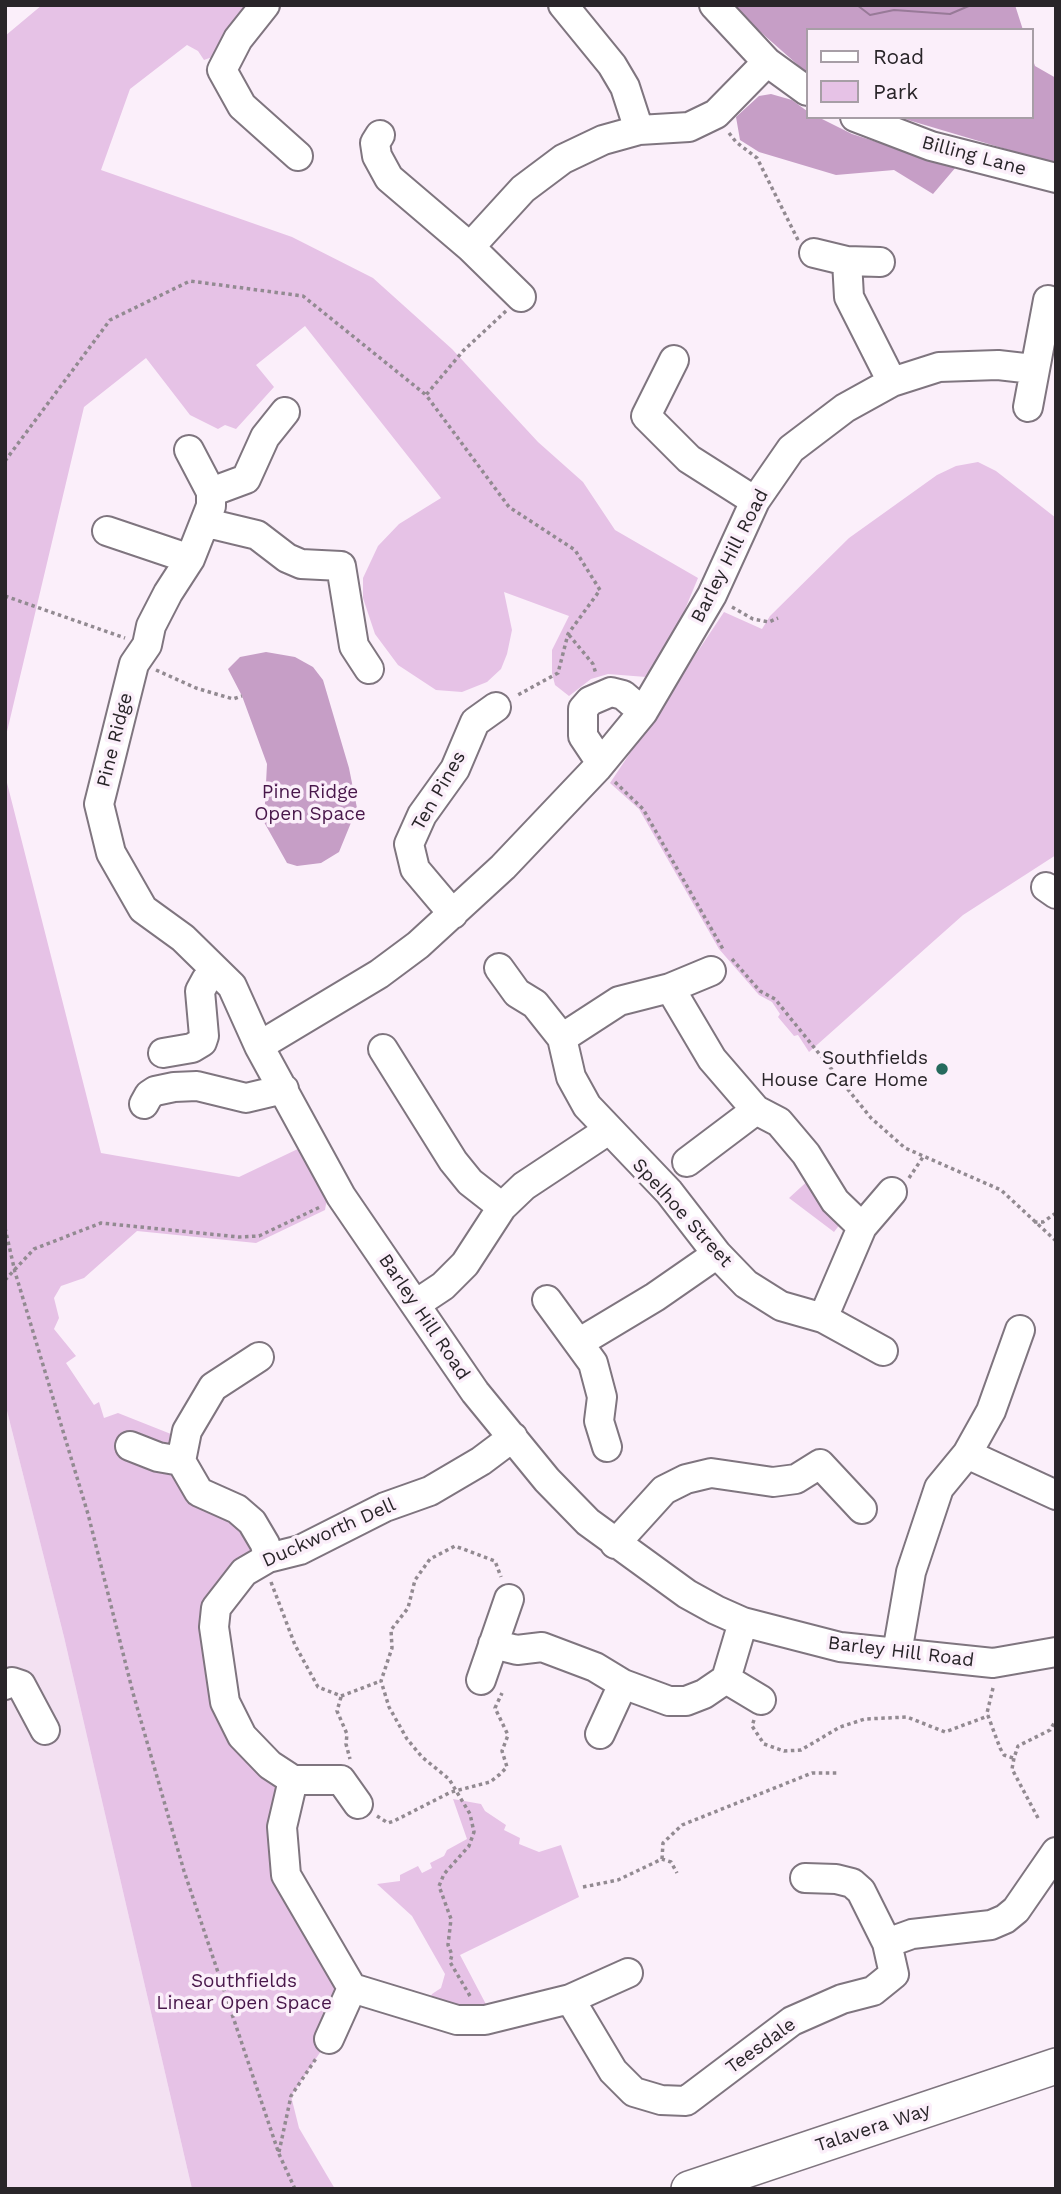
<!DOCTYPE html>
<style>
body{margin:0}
#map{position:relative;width:1061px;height:2194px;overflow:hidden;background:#fbeffa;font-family:"Work Sans",sans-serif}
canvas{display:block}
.frame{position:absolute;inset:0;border:7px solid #292529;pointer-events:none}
.legend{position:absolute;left:806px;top:28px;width:228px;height:91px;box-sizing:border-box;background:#fbeffa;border:2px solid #a79ea6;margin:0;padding:9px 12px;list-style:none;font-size:21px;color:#292529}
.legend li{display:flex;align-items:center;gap:14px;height:35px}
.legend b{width:35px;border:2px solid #a79ea6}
</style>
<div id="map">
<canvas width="1061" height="2194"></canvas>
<div class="frame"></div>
<ul class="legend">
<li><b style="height:9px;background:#fff"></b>Road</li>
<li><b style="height:19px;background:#e6c2e6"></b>Park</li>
</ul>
</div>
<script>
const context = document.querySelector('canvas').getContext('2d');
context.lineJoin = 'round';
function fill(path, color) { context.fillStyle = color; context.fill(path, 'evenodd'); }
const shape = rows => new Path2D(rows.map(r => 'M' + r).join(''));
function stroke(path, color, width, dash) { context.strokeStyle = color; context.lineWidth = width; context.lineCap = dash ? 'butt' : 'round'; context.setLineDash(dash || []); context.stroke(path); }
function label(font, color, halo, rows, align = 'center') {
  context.font = font + ' "Work Sans",sans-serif'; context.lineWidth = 7; context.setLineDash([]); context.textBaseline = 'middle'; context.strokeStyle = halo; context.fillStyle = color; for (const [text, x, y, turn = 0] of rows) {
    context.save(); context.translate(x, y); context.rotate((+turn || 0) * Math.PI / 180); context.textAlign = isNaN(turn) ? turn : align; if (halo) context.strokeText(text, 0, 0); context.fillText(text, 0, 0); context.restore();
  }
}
const built = shape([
 [5,1403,64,1637,192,2189,5,2189]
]);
const green = shape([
 [42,5,253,5,215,56,204,60,198,51,187,45,130,89,101,170,292,237,373,278,452,349,538,442,583,482,615,530,698,578,669,648,646,677,608,674,591,679,569,696,555,685,552,673,552,650,569,616,504,592,512,630,507,654,501,669,487,682,462,692,436,690,398,665,375,634,363,598,363,578,378,546,399,524,441,498,305,326,256,365,274,387,236,429,225,425,218,429,190,415,146,358,84,407,5,740,5,36],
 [978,462,996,471,1056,518,1056,855,963,915,809,1052,798,1035,794,1036,778,1017,780,1014,772,1002,759,995,719,949,639,809,610,783,724,612,762,629,770,616,849,538,937,475,956,466],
 [5,775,101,1153,239,1177,302,1147,328,1193,325,1210,256,1243,137,1231,84,1278,61,1286,54,1298,59,1318,54,1329,76,1356,66,1363,94,1405,99,1402,104,1418,118,1413,176,1436,181,1461,265,1544,227,1590,225,1702,293,1780,287,1875,352,1988,329,2039,291,2096,299,2128,335,2189,192,2189,64,1637,5,1403],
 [812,1177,844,1219,834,1232,789,1198],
 [453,1799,481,1804,485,1811,506,1825,504,1830,520,1838,519,1844,539,1852,561,1845,579,1897,460,1955,489,2010,471,2012,429,2001,432,1994,441,1988,445,1974,412,1916,377,1884,400,1881,400,1875,418,1866,422,1873,432,1868,430,1863,444,1856,447,1850,467,1839]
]);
const forest = shape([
 [730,5,857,5,870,15,894,10,950,14,971,5,1015,5,1023,30,807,30,807,73],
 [1031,54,1035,66,1056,78,1056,164,898,117,1031,117],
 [771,94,792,100,807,111,807,117,818,117,852,134,956,167,933,194,894,170,836,175,759,152,740,140,736,117,759,96],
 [266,652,295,657,313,667,323,680,349,768,357,808,339,852,321,863,297,866,287,863,264,822,267,764,242,696,228,669,240,657]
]);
const water = shape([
 [857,5,971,5,950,14,894,10,870,15,857,5]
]);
const path = shape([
 [729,133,736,142,757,158,798,240],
 [506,311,463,351,426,395,509,507,575,550,600,590,568,634,558,673,516,696],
 [5,461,110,320,190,281,303,296,426,395],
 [5,596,125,638],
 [732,607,753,619,769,622,778,618],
 [569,635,593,664,596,674],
 [156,670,196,688,233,699,242,696],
 [615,782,643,809,724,951],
 [732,959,760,991,775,999,871,1118,905,1148,1001,1190,1056,1241],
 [909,1178,923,1157],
 [1034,1222,1043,1222,1056,1213],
 [5,1228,15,1272,88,1514,133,1693,184,1871,279,2154,295,2189],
 [5,1280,34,1249,101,1223,239,1237,259,1236,320,1207],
 [271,1582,295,1645,318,1687,341,1696,381,1681],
 [993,1688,987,1713,1000,1748,1004,1755,1013,1758],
 [341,1697,337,1711,347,1734,346,1744,350,1759],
 [754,1720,752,1726,764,1744,784,1751,801,1750,840,1727,865,1719,907,1717,945,1732,988,1716],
 [377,1816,388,1823,394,1821,451,1792,490,1782,499,1775,507,1767,502,1751,508,1735,495,1708,502,1693],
 [1038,1818,1012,1769,1014,1758,1018,1746,1050,1730,1056,1720],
 [662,1859,663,1843,682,1825,812,1773,837,1773],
 [583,1887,618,1880,662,1859,671,1862,677,1873],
 [470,1996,450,1962,452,1955,448,1945,451,1919,439,1886,444,1874,469,1846,474,1832,470,1814,449,1779,422,1757,407,1739,389,1707,381,1681,392,1648,391,1630,408,1608,415,1580,430,1559,455,1546,495,1561,501,1577],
 [279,2152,291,2096,317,2057]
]);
const minor = shape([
 [265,5,238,39,222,70,242,106,298,156],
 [563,5,612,65,625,87,639,130],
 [714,5,767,62,807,91],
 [855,117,931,146,1056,178],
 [380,135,375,143,377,156,389,178,470,247,521,297],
 [470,247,523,189,563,159,603,140,639,130,689,127,716,114,767,62],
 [814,253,847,261,880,262],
 [847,261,849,297,892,382],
 [674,360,646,416,689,459,755,501],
 [1028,407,1048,300],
 [189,450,211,492,211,506,190,559,168,593,151,626,147,645,134,664,99,804,111,853,143,909,183,938,232,986,259,1046,341,1196,475,1392,547,1480,588,1522,687,1594,716,1610,743,1622,840,1647,993,1663,1056,1652],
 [211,492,246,479,265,437,285,412],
 [207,523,257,535,287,558,301,564,341,566,354,646,369,669],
 [107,531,190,559],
 [601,763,583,736,583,709,590,701,611,692,623,695,643,712],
 [1046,887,1056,894],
 [453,914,415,869,409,844,422,815,455,769,475,722,496,707],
 [499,968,517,993,535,1004,562,1038],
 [711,971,670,988,619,1001,562,1038,571,1077,587,1106,669,1192,717,1254,746,1284,781,1306,823,1318,883,1351],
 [670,988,712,1059,756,1110,779,1122,806,1154,835,1201,862,1227,823,1318],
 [259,1046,379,974,418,945,503,867,597,768,643,712,712,595,755,501,791,449,845,408,892,382,939,367,998,365,1033,369],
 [383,1049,453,1161,470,1182,502,1207],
 [163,1053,192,1048,202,1042,204,1036,200,991,206,980,216,971],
 [144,1104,149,1095,155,1091,174,1087,197,1086,246,1098,284,1089],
 [687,1162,756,1110],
 [862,1227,892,1192],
 [547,1300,593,1363,602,1397,599,1421,607,1447],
 [416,1304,443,1286,465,1264,502,1207,524,1186,607,1131],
 [580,1342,655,1297,717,1254],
 [259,1357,213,1387,187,1431,181,1461,199,1492,237,1509,252,1522,265,1544,268,1558],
 [130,1446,158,1457,181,1461],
 [967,1454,1056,1495],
 [615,1544,664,1490,686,1479,711,1473,773,1482,796,1479,820,1464,862,1509],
 [493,1644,517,1650,542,1647,595,1667,623,1684,669,1701,686,1701,704,1694,726,1679,743,1622],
 [897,1653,911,1572,939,1488,967,1454,991,1411,1020,1330],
 [726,1679,761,1700],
 [481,1680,509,1599],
 [5,1685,12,1682,21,1685,45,1730],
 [600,1734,623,1684],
 [293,1780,282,1827,286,1875,352,1988,457,2020,485,2020,570,1999,613,2071,634,2092,661,2100,686,2101,792,2021,842,1999,873,1991,894,1974,887,1943,861,1891,852,1883,836,1879,805,1878],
 [358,1804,341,1780,293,1780,270,1765,242,1736,225,1702,214,1627,216,1608,244,1572,268,1558,300,1550,385,1507,430,1491,481,1461,513,1437],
 [887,1943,912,1934,991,1925,1005,1919,1016,1910,1056,1852],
 [570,1999,628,1973],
 [329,2039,352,1988]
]);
const major = shape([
 [689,2189,1056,2066]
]);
const markers = [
 [942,1069,7,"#256a5d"]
];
const streetNames = [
 ["Billing Lane",974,156,15],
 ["Barley Hill Road",730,556,-63],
 ["Pine Ridge",115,740,-76],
 ["Ten Pines",439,791,-60],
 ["Spelhoe Street",682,1213,48],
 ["Barley Hill Road",424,1317,56],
 ["Duckworth Dell",329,1533,-24],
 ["Barley Hill Road",901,1652,7],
 ["Teesdale",761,2046,-36],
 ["Talavera Way",873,2128,-18]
];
const parkNames = [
 ["Pine Ridge",310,792],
 ["Open Space",310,814],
 ["Southfields",244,1981],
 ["Linear Open Space",244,2003]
];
const poiNames = [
 ["Southfields",928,1058],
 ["House Care Home",928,1080]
];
fill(built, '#f3e1f2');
fill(green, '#e6c2e6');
fill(forest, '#c69ec6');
fill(water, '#c79ec7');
stroke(water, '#987a98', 2);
stroke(minor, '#7f757f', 32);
stroke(major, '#7f757f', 38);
stroke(path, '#928a91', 3.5, [3.5, 3.5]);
stroke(minor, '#fff', 28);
stroke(major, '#fff', 35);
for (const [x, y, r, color] of markers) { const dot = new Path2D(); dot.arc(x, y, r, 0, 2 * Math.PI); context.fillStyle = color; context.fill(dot); stroke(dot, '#fbeffa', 2.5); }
label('19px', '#292529', '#fbeffa', streetNames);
label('19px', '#48174a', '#fbeffa', parkNames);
label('19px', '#292529', '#fbeffa', poiNames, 'right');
</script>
